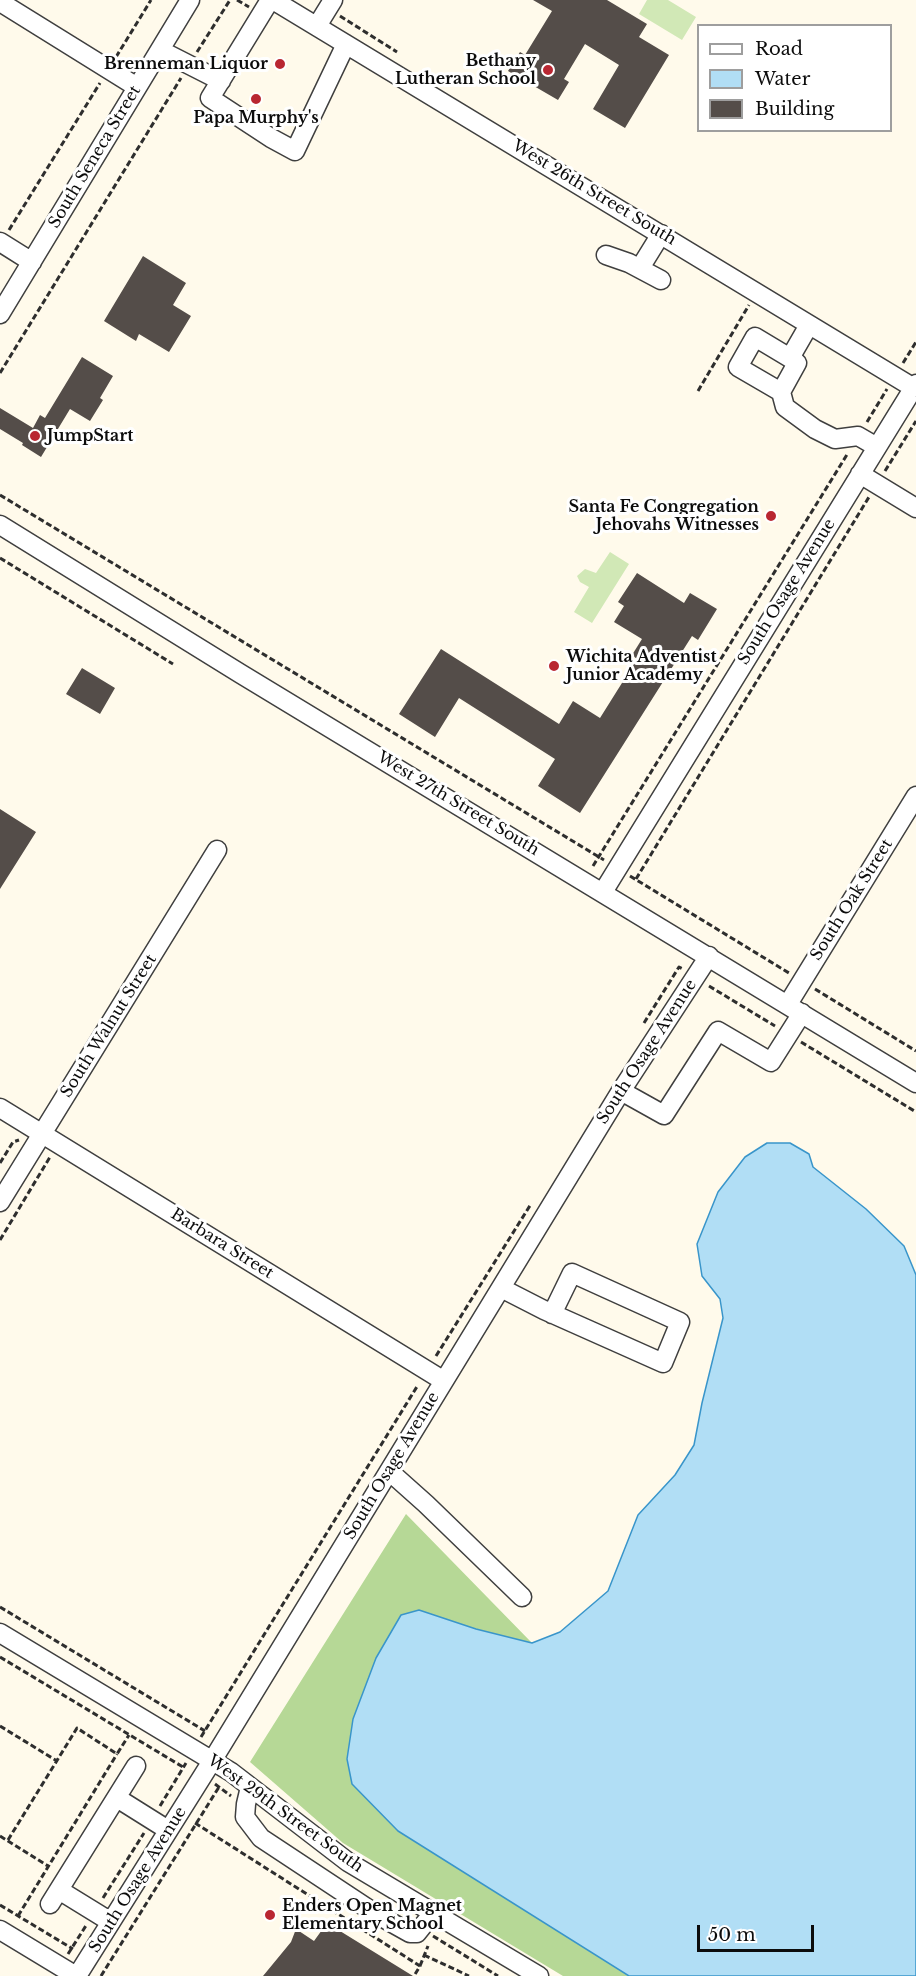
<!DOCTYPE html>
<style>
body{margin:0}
#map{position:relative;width:916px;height:1976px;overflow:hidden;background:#fffaeb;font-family:"Libre Baskerville",serif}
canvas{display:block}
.legend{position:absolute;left:697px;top:24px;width:195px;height:108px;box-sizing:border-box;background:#fff;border:2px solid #9e9e9e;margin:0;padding:8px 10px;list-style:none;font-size:18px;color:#0c0c0c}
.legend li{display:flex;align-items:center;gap:12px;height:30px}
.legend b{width:30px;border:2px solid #9e9e9e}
.scale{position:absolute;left:697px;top:1925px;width:117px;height:27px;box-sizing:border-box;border:3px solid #0c0c0c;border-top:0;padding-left:8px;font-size:18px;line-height:21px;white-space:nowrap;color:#0c0c0c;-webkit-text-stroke:4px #fff;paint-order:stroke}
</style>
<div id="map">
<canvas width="916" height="1976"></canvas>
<ul class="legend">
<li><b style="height:8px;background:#fff"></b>Road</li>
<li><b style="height:16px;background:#b1def5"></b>Water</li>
<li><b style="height:16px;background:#544d49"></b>Building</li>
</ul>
<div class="scale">50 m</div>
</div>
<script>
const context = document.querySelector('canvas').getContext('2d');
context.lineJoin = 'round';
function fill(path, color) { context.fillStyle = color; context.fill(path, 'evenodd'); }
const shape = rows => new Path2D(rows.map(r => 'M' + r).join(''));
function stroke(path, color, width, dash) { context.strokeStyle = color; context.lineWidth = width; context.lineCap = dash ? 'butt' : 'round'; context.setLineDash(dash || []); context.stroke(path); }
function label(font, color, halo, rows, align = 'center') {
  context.font = font + ' "Libre Baskerville",serif'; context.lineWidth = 6; context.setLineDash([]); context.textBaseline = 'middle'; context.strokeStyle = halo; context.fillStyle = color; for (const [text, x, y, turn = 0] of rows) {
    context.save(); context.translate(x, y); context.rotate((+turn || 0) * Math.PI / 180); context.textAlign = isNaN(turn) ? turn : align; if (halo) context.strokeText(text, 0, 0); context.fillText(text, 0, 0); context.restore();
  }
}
const green = shape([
 [647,0,668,0,696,17,682,40,639,14],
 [610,552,629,564,592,623,574,612,589,587,580,582,577,576,585,569,596,573]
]);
const forest = shape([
 [406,1514,532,1643,476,1629,352,1784,398,1831,629,1976,563,1976,343,1843,250,1762]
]);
const water = shape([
 [767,1143,790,1143,809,1154,813,1167,866,1209,904,1246,916,1275,916,1976,629,1976,398,1831,352,1784,347,1759,353,1719,376,1658,401,1615,419,1610,476,1629,532,1643,560,1632,608,1591,638,1515,675,1475,694,1445,702,1403,723,1318,720,1299,702,1276,697,1244,718,1192,745,1157,767,1143]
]);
const building = shape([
 [533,0,607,0,647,24,639,37,669,55,625,128,593,109,619,65,585,44,564,79,569,82,558,100,508,71,520,52,525,55,552,11],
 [143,256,186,283,173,305,191,316,169,352,139,334,136,341,104,321],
 [82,357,113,376,100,398,103,400,90,421,70,409,41,457,22,445,23,443,0,429,0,408,33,428,40,415,45,418],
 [637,573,684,603,690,593,717,609,698,640,692,636,580,813,538,786,555,759,459,698,435,737,399,714,441,649,559,724,573,701,600,718,637,659,632,655,642,639,614,622,624,606,618,602],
 [82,668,115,688,100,714,66,694],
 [0,809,36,832,0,889],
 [327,1923,413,1976,263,1976,291,1942,296,1929,314,1941]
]);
const path = shape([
 [237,0,249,7],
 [340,16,397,52],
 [197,52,230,0],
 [116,57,151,0],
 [9,230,100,83],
 [903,363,916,342],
 [0,373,181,78],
 [698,391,749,305],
 [867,422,887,389],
 [885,471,916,421],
 [0,495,604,860],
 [0,558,173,664],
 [593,866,848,453],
 [630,876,789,973],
 [636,879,869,497],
 [709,986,775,1026],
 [815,989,916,1051],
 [644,1023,679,967,683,969],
 [801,1042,916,1112],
 [0,1163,13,1142,19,1140],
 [0,1240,50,1157],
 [436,1356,531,1204],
 [0,1607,205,1731],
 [0,1657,183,1767],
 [0,1726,57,1761],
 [201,1737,418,1385],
 [215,1784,231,1796],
 [160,1806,186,1763],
 [195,1823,420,1966,414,1976],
 [0,1836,48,1866],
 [8,1840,77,1728,117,1754,129,1735],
 [103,1898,144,1833],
 [0,1905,73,1949],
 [18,1916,117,1754],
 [433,1936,498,1976],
 [68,1954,87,1924],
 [424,1955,469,1976],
 [420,1966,428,1946],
 [101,1976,219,1787]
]);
const minor = shape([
 [270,0,210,98,271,138,295,151,346,44],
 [273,0,914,388],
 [0,2,137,87],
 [317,26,333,0],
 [160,50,221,81],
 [0,242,32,262],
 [606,255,629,263,661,280],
 [640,268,661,234],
 [0,314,190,0],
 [809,325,790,358,755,337,738,367,781,392,785,407,815,429,835,439,858,436,877,447],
 [781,392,797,363,790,358],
 [860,474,916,508],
 [0,525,241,674,916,1083],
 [603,892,916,384],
 [788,1004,916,796],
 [621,1091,664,1115,718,1031,771,1062,802,1013],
 [0,1108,444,1381],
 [0,1202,217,850],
 [501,1288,544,1310,663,1363,680,1322,572,1273,552,1314],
 [389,1471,426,1504,522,1597],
 [0,1633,231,1772,348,1862,539,1976],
 [250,1787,246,1804,245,1817,261,1838,376,1914,410,1933,417,1933,433,1913],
 [117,1798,168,1830],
 [59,1890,111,1922],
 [50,1904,136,1766],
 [0,1930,76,1976],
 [77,1976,212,1761,621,1091,709,956]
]);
const markers = [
 [280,64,6,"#b92732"],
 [548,70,6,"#b92732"],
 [256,99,6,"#b92732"],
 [35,436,6,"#b92732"],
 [771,516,6,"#b92732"],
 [554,666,6,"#b92732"],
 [270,1915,6,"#b92732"]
];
const poiNames = [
 ["Bethany",536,61],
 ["Lutheran School",536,79],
 ["Brenneman Liquor",268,64],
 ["Papa Murphy's",256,118,"center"],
 ["JumpStart",47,436,"left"],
 ["Santa Fe Congregation",759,507],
 ["Jehovahs Witnesses",759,525],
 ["Wichita Adventist",566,657,"left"],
 ["Junior Academy",566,675,"left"],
 ["Enders Open Magnet",282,1906,"left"],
 ["Elementary School",282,1924,"left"]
];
const streetNames = [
 ["South Seneca Street",95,157,-59],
 ["West 26th Street South",594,193,31],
 ["South Osage Avenue",787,592,-58],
 ["West 27th Street South",458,804,31],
 ["South Oak Street",852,900,-58],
 ["South Walnut Street",109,1026,-58],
 ["South Osage Avenue",647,1052,-57],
 ["Barbara Street",222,1244,32],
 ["South Osage Avenue",392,1466,-59],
 ["West 29th Street South",285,1814,36],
 ["South Osage Avenue",138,1880,-58]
];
fill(green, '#d1e8b6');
fill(forest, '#b6d896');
fill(water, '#b1def5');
stroke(water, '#3995ca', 1.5);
fill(building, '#544d49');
stroke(minor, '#3f3f3f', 21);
stroke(path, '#2e2e2e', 3, [6, 3]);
stroke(minor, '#fff', 18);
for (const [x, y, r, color] of markers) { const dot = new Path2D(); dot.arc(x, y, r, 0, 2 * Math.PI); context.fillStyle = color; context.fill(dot); stroke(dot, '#fff', 2); }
label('bold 16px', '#0c0c0c', '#fff', poiNames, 'right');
label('16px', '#0c0c0c', '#fff', streetNames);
</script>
